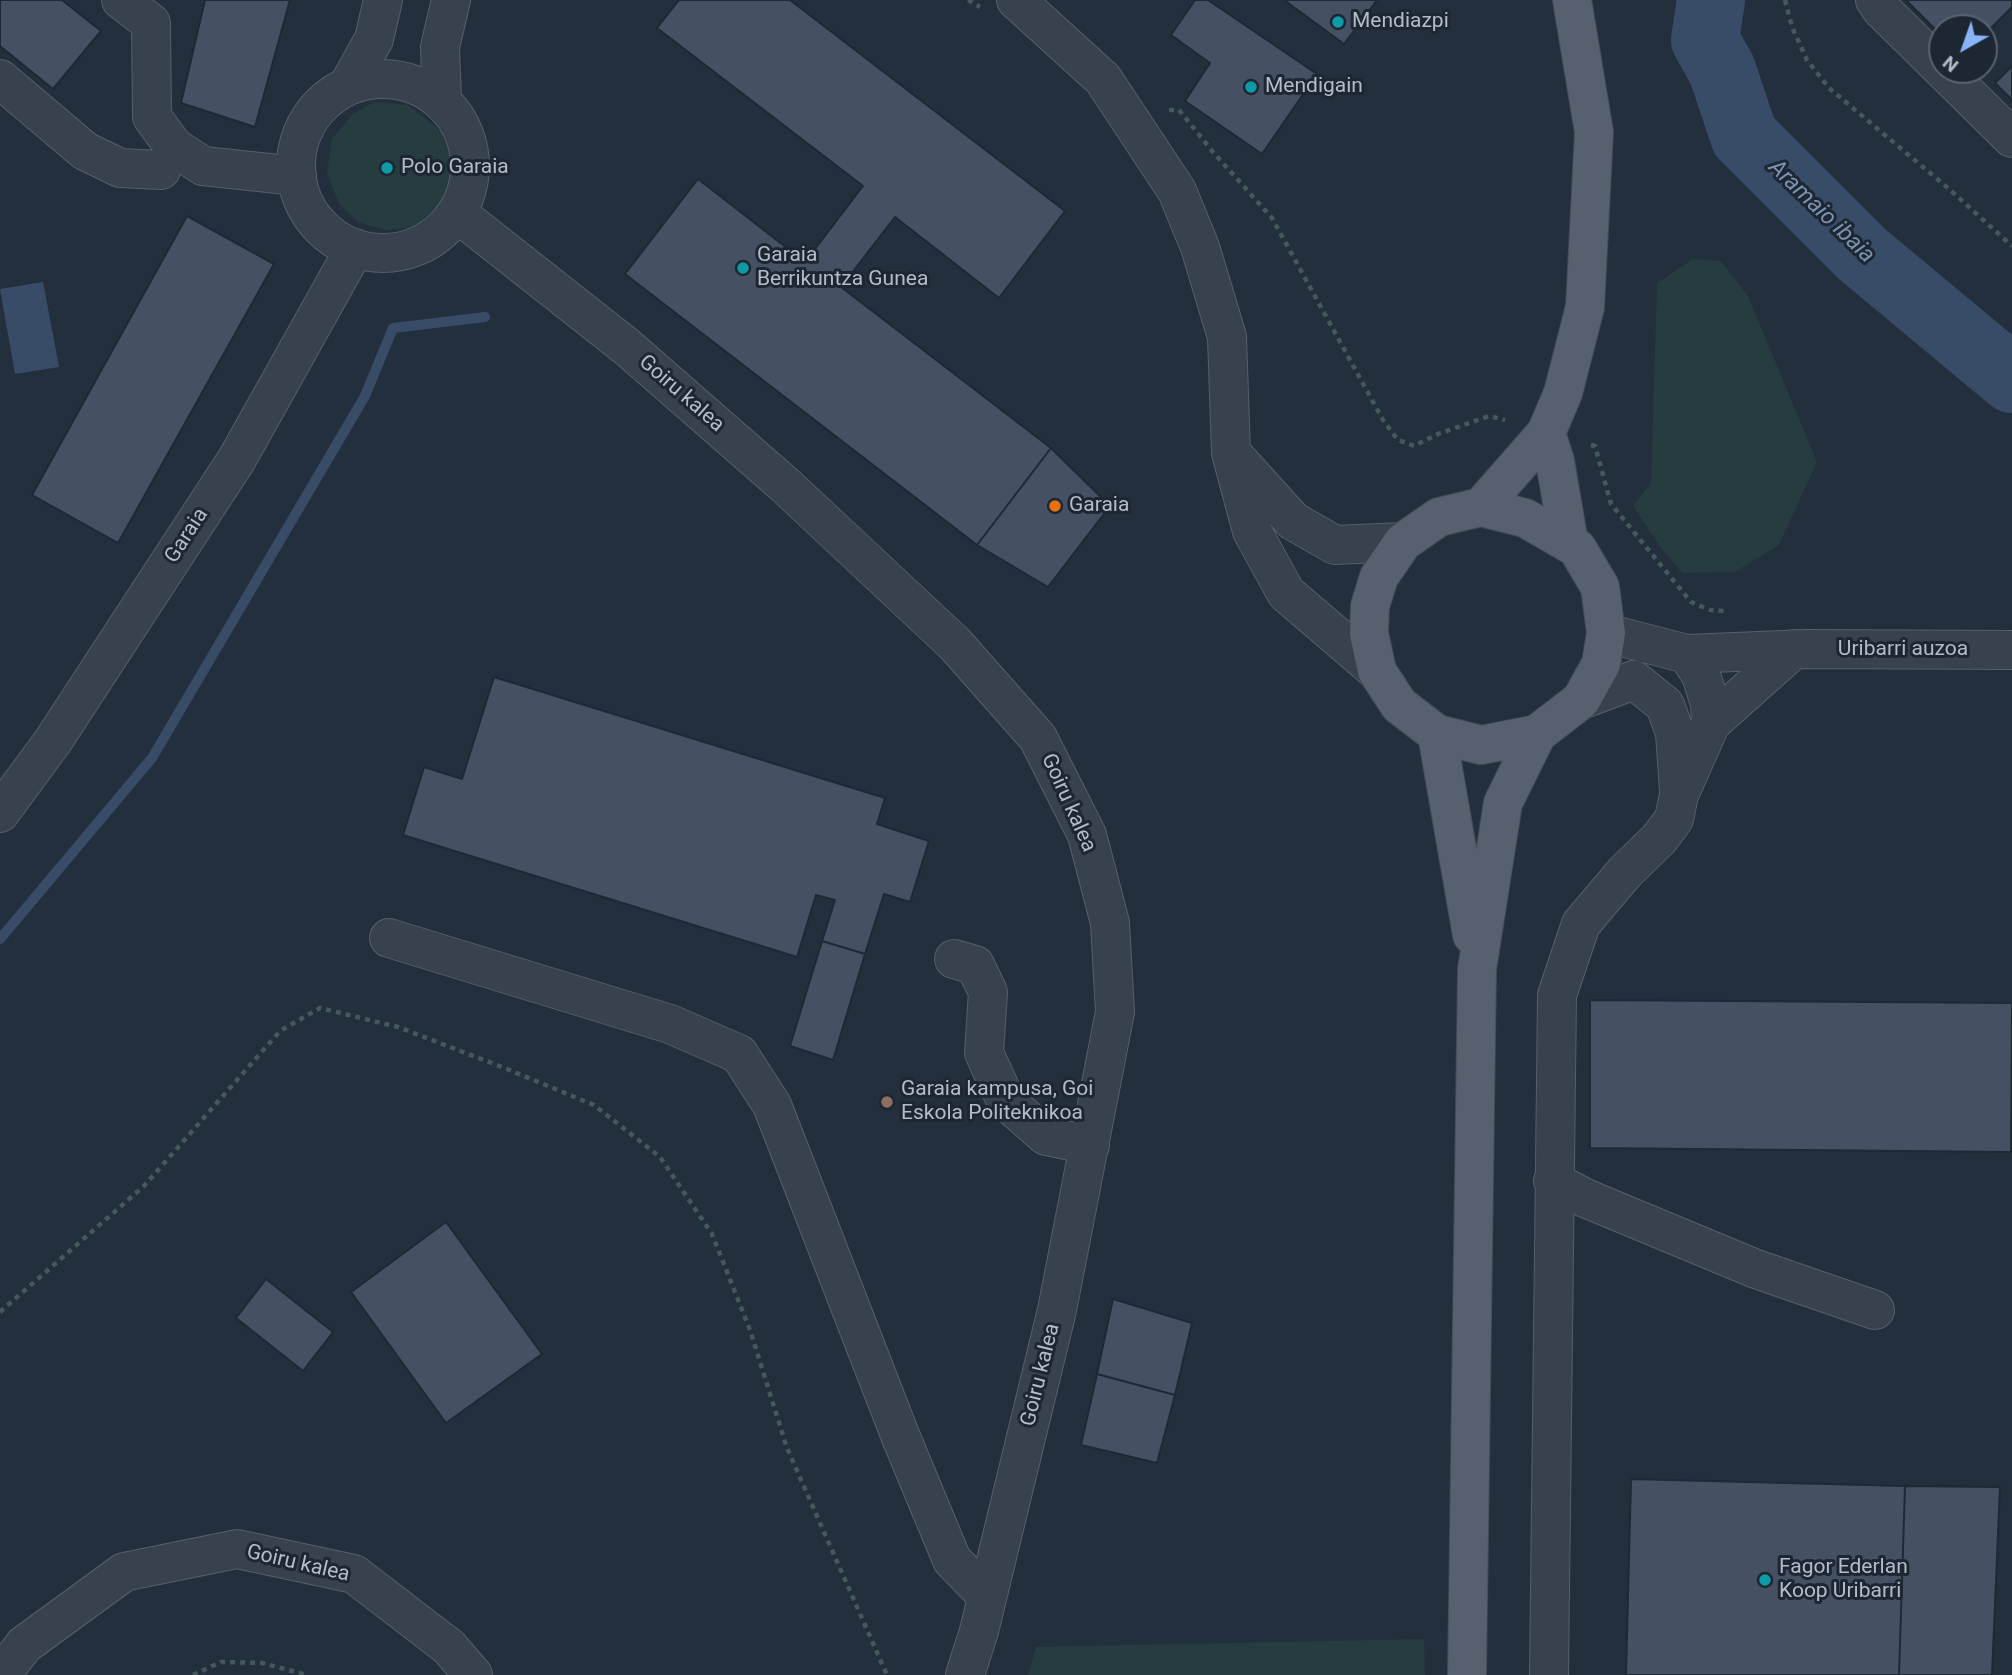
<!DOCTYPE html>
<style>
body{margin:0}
#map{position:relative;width:2012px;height:1675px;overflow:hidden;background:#242f3e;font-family:Roboto,sans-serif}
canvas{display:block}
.north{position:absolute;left:1928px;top:14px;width:70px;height:70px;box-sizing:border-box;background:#1d2633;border:2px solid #59626f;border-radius:50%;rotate:220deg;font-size:19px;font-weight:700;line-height:28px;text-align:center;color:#b4bcc9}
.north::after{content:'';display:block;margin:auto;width:24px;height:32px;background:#8ab4f8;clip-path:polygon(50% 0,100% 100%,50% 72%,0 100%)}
</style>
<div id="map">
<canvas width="2012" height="1675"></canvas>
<div class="north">N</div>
</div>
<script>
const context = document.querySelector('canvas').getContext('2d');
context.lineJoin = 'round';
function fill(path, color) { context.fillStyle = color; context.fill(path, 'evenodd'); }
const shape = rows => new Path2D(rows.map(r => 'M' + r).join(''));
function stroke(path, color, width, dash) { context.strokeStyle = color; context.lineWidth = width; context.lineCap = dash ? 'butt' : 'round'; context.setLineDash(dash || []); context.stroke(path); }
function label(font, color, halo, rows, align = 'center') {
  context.font = font + ' Roboto,sans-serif'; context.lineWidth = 6; context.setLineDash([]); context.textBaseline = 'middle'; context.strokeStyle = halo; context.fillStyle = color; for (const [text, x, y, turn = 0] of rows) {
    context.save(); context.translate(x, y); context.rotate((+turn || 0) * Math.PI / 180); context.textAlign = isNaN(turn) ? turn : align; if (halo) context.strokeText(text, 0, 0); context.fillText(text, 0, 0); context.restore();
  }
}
const green = shape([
 [374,102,408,105,441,131,453,162,443,199,415,228,385,230,358,222,339,204,327,173,332,139,352,115],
 [1693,259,1721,261,1748,296,1817,462,1779,545,1735,572,1682,573,1659,545,1633,506,1651,483,1657,283],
 [1424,1639,1425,1675,1028,1675,1036,1647]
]);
const water = shape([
 [43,282,59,367,15,374,0,289]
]);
const stream = shape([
 [0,939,152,758,365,396,393,328,485,317]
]);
const river = shape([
 [1711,0,1705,40,1722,70,1744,136,1862,254,2012,379]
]);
const building = shape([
 [0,0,62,0,101,31,53,89,0,46,0,0],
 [205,0,290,0,255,127,181,103,205,0],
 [679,0,790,0,1065,211,999,298,895,217,841,287,1051,448,977,545,625,274,698,179,805,262,863,186,657,28,679,0],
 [1195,0,1208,0,1317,74,1262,154,1185,101,1210,63,1171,35,1195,0],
 [1284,0,1377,0,1344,44,1284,0],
 [1906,0,2012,0,2012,7,1984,35,1984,28,1942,28,1942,36,1906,0],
 [2012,66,2012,100,1995,83,2012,66],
 [187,216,274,264,118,543,32,495,187,216],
 [1051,448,1110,506,1048,587,977,545,1051,448],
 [494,677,885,798,877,824,929,841,910,902,884,894,865,954,822,941,835,900,816,895,797,957,403,835,424,767,462,779,494,677],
 [822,941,865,954,833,1060,790,1046,822,941],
 [1590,1000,2012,1003,2011,1152,1590,1148,1590,1000],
 [446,1222,542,1354,446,1423,351,1292,446,1222],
 [266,1279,333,1332,303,1371,236,1318,266,1279],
 [1113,1299,1192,1323,1175,1395,1097,1374,1113,1299],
 [1097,1374,1175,1395,1157,1463,1081,1445,1097,1374],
 [1631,1479,1905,1486,1899,1675,1626,1675,1631,1479],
 [1905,1486,2000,1487,1992,1675,1899,1675,1905,1486]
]);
const path = shape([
 [968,0,980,7],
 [1785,0,1792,27,1807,60,1829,88,1948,188,2012,246],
 [1169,110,1179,110,1213,152,1272,218,1383,420,1398,440,1414,446,1438,434,1489,416,1505,420],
 [1591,445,1595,446,1611,504,1691,602,1710,610,1724,611],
 [0,1312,144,1186,280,1031,320,1008,398,1027,502,1067,594,1105,660,1157,712,1234,750,1330,787,1448,887,1675],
 [193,1675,221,1662,262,1663,307,1675]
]);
const minor = shape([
 [121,0,151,23,152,117,174,147,203,166,297,176],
 [1016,0,1103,79,1177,191,1200,247,1227,337,1231,453,1252,531,1286,593,1377,671],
 [1875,0,1881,9,1942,69],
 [1943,70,2012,138],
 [0,79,85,151,120,168,161,170],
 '296 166a87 87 0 1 1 174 0a87 87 0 1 1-174 0Z',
 [348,86,374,39,383,0],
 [442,101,440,47,451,0],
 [457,213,627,347,785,485,955,644,1038,738,1087,835,1110,923,1115,1012,1057,1310,979,1631,965,1675],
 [1236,458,1293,521,1335,545,1403,542],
 [1606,633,1687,654,1807,649,2012,650],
 [1687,654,1701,675,1710,704,1711,723],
 [1581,700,1634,680,1665,705,1675,733,1679,790],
 [0,813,53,741,237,459,355,248],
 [389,938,670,1024,739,1054,772,1105,900,1435,952,1560,987,1596],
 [954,959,975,965,988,992,984,1053,1006,1101,1046,1136,1090,1145],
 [1553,1181,1585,1198,1756,1269,1875,1310],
 [1,1675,24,1645,124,1572,237,1549,354,1574,449,1647,473,1675],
 [1549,1675,1557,995,1581,924,1625,872,1659,839,1674,819,1679,795,1711,723,1794,649]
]);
const major = shape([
 [1546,433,1555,461,1569,543],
 [1481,507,1546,433,1563,393,1585,307,1594,132,1572,0],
 [1437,734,1472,935],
 [1467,1675,1477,969,1503,803,1537,734,1581,700,1601,664,1606,633,1600,587,1577,548,1525,518,1481,507,1439,517,1403,542,1379,577,1370,606,1369,633,1377,671,1399,705,1437,734,1481,745,1537,734]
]);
const markers = [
 [1338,22,7,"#0f9aa8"],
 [1251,87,7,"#0f9aa8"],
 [387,168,7,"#0f9aa8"],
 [743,268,7,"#0f9aa8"],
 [1055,506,7,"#e8710a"],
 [887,1102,7,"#8d6e63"],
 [1765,1580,7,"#0f9aa8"]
];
const poiNames = [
 ["Mendiazpi",1352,22],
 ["Mendigain",1265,87],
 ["Polo Garaia",401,168],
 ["Garaia",757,256],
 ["Berrikuntza Gunea",757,280],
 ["Garaia",1069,506],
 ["Garaia kampusa, Goi",901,1090],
 ["Eskola Politeknikoa",901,1114],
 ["Fagor Ederlan",1779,1568],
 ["Koop Uribarri",1779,1592]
];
const streetNames = [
 ["Goiru kalea",681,394,41],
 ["Garaia",187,536,-57],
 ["Uribarri auzoa",1903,650],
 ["Goiru kalea",1068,803,66],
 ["Goiru kalea",1041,1375,-76],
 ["Goiru kalea",298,1564,13]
];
const waterNames = [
 ["Aramaio ibaia",1821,212,44]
];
fill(green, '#263c3f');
fill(water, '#394c67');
stroke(stream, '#394c67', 10);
stroke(river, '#394c67', 68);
fill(building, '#455162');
stroke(building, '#1f2835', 2);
stroke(minor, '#565f6c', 40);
stroke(major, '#414a57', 40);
stroke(path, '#44595c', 4.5, [5, 5]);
stroke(minor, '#38414e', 38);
stroke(major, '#56606e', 38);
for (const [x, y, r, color] of markers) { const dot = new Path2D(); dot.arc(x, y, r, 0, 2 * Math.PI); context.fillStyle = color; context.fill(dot); stroke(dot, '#1d2633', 2.5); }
label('21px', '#b4bcc9', '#1d2633', poiNames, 'left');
label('21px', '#b4bcc9', '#1d2633', streetNames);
label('italic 23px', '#7c92b1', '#1d2633', waterNames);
</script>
